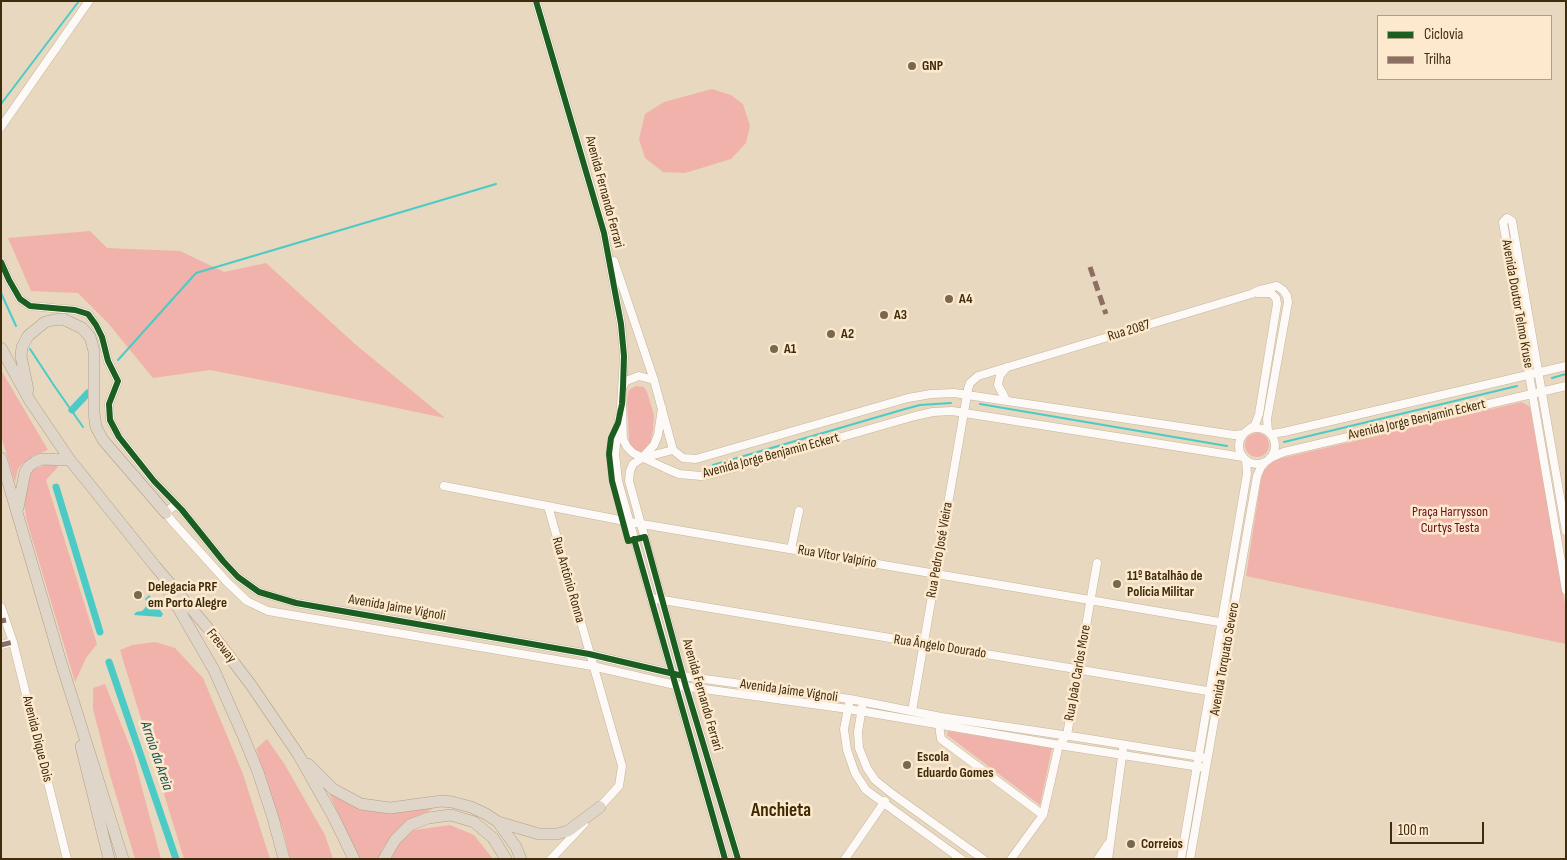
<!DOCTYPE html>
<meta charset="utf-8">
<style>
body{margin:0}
#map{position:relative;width:1567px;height:860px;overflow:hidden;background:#e8d8c0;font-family:"Sofia Sans Condensed",sans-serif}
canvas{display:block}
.frame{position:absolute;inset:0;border:2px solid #3f2c0d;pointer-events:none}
.legend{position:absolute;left:1377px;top:15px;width:175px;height:65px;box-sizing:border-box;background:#fde9ce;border:1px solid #b19d81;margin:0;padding:6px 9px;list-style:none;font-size:15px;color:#3f2c0d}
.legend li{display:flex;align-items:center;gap:10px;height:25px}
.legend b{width:25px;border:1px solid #b19d81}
.scale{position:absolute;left:1390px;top:822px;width:94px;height:22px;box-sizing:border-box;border:2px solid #3f2c0d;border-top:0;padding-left:6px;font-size:15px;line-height:18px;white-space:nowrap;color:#3f2c0d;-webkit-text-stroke:4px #fde9ce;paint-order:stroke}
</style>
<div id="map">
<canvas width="1567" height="860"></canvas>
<div class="frame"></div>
<ul class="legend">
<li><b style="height:6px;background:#1b5e20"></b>Ciclovia</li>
<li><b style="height:6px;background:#8d6e63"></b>Trilha</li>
</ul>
<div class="scale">100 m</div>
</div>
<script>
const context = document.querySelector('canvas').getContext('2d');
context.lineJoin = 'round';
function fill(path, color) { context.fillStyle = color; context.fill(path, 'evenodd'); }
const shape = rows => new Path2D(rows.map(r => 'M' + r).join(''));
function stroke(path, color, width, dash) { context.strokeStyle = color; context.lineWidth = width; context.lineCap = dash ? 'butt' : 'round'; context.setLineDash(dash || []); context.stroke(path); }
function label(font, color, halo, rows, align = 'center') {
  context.font = font + ' "Sofia Sans Condensed",sans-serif'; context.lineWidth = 5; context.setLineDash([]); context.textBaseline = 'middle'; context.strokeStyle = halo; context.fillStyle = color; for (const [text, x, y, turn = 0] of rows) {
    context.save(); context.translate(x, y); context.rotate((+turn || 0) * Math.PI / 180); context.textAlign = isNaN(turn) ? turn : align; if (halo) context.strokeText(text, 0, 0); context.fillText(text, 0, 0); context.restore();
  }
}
const green = shape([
 [712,89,731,95,743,104,750,126,746,143,731,159,685,173,663,172,645,158,639,139,645,114,664,102],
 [90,231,107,248,180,251,224,272,266,263,355,344,445,418,282,384,210,370,153,378,108,323,78,293,31,291,8,238],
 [1,370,48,450,33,456,23,463,18,469,15,482,1,436],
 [636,386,644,387,647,392,654,415,653,430,650,444,643,452,640,452,635,451,629,444,629,437,627,399,629,390],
 [1522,402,1530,407,1566,609,1566,644,1246,576,1262,473,1270,464,1278,459],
 '1245 445a12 12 0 1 1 24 0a12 12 0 1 1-24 0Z',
 [46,464,54,464,58,467,46,480,97,644,86,658,75,682,26,518,24,500,29,472],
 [155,642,175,648,203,678,243,774,270,859,184,859,120,650,132,645],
 [105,684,133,754,161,859,135,859,110,775,93,709,93,688],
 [948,731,1052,748,1040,805,947,735],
 [267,739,285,765,325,835,333,859,290,859,284,833,256,749],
 [329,793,389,813,434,808,401,826,382,849,380,859,358,859],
 [450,825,474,835,493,859,389,859,398,843,414,830]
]);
const water = shape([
 [149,595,163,614,161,617,134,615,136,612,142,611,145,608,147,603,145,599]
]);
const stream = shape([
 [1,104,79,1],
 [1,293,16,326],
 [30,349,55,387,83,427],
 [118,360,196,273,496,184],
 [1552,378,1566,374],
 [980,404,1227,446],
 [1284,442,1517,386],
 [713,465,905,409,920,405,951,403]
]);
const canal = shape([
 [72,410,88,393],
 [56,487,100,632],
 [109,662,176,859]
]);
const minor = shape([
 [536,1,605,236],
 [1,127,89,1],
 [604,233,621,324,624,356,621,407],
 [614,261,654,380,673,450],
 [1,262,9,280,20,299,30,306,75,310,88,314,96,325,102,337,108,361,118,381,109,404,110,420,119,437,154,481,182,510,223,561,238,577,259,592,296,603,589,654,683,676,850,699,941,717,1083,738,1207,758],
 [623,386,626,381,639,376,654,380],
 [1006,400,998,385,1000,375,1007,367],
 [622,404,623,439,627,447,633,453,665,468,679,474,701,476,716,473,915,416,933,412,952,411,1243,457],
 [662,408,658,435,654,445,642,458,633,464,630,471,629,481,686,687,738,859],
 [619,418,615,454,618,481,725,859],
 '1239 446a18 18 0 1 1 36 0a18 18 0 1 1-36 0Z',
 [1249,429,1255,425,1259,414,1277,304,1276,298,1271,293,1258,293],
 [1271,434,1284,432,1566,366],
 [673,450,683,458,696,459,908,398,931,394,954,393,1234,435,1243,434],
 [642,458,673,450],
 [1270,458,1284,452,1566,386],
 [444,486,630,522,1231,624],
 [177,505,171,508,166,513,172,521,227,582,247,601,268,611,592,666,675,685,848,709,1059,745,1206,768],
 [548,506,622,766,619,786,597,810],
 [1566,531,1512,221,1507,218,1503,222,1566,590],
 [791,549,799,511],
 [651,598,1219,693],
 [1,607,13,642,67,859],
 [1,645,13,642],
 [849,704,844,729,847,750,855,773,866,790,961,859],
 [862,707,858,732,859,748,867,768,875,780,891,793,983,859],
 [912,711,968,389,970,383,978,376,1251,294,1260,290,1277,286,1283,290,1287,296,1288,302,1267,419,1268,431],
 [940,721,939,725,941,739,1043,815],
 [551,859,584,824],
 [845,859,885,801],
 [1011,859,1043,815,1059,745,1067,735,1097,563],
 [1098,859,1108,844],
 [1108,859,1123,749],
 [1181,859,1247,474,1246,460],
 [1190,859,1257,476,1261,467,1265,462]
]);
const highway = shape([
 [1,348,30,401,70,460,155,566,207,627,251,685,298,754,333,816,354,859],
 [28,390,21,356,22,347,28,336,45,322,54,320,63,319,82,328,90,337,94,351,94,413,96,427,103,440,166,513],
 [1,458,60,659,123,859],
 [18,508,25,472,29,466,35,462,41,459,70,460],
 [169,592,214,670,242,733,258,772,273,818,284,859],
 [81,746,109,859],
 [308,764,333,789,361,804,390,808,442,801,452,802,471,807,486,814,498,822,516,847,521,859],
 [498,822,539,834,557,834,568,831,600,807],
 [384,859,395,840,410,825,428,818,451,815,474,822,493,838,506,859]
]);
const quiet = shape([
 [1090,267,1106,314],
 [1,621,6,620],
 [1,645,13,642]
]);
const cycleway = shape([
 [536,1,604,233,621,324,624,356,623,387,622,404,618,423,611,438,609,454,612,481,628,541,645,537,686,687,738,859],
 [1,262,9,280,20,299,30,306,75,310,88,314,96,325,102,337,108,361,118,381,109,404,110,420,119,437,154,481,182,510,223,561,238,577,259,592,296,603,589,654,683,676],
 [634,539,725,859]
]);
const markers = [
 [912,66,5,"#7a684c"],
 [949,299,5,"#7a684c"],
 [884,315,5,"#7a684c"],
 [831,334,5,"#7a684c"],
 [774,349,5,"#7a684c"],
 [1117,584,5,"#7a684c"],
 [138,595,5,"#7a684c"],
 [907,765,5,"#7a684c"],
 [1131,844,5,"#7a684c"]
];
const poiNames = [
 ["GNP",922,66],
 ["A4",959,299],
 ["A3",894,315],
 ["A2",841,334],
 ["A1",784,349],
 ["11º Batalhão de",1127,576],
 ["Polícia Militar",1127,592],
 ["Delegacia PRF",148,587],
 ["em Porto Alegre",148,603],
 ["Escola",917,757],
 ["Eduardo Gomes",917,773],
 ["Correios",1141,844]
];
const streetNames = [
 ["Avenida Fernando Ferrari",604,192,75],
 ["Avenida Doutor Telmo Kruse",1517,304,80],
 ["Rua 2087",1129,331,-17],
 ["Avenida Jorge Benjamin Eckert",1417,420,-13],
 ["Avenida Jorge Benjamin Eckert",771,456,-15],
 ["Rua Pedro José Vieira",940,550,-80],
 ["Rua Vítor Valpírio",837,557,10],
 ["Rua Antônio Ronna",568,580,74],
 ["Avenida Jaime Vignoli",397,608,10],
 ["Freeway",221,646,52],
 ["Rua Ângelo Dourado",940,647,9],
 ["Avenida Torquato Severo",1225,659,-80],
 ["Rua João Carlos More",1078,673,-80],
 ["Avenida Jaime Vignoli",789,691,8],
 ["Avenida Fernando Ferrari",702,695,74],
 ["Avenida Dique Dois",37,739,76]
];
const parkNames = [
 ["Praça Harrysson",1450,512],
 ["Curtys Testa",1450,528]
];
const waterNames = [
 ["Arroio da Areia",156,756,71]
];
const districtNames = [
 ["Anchieta",781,811]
];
fill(green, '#f0b2aa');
fill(water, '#4ccbc6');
stroke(stream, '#4ccbc6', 2);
stroke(canal, '#4ccbc6', 7);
stroke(minor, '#c6b59d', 9);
stroke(highway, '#afa088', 12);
stroke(minor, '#fcf9f6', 8);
stroke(highway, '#dfd6c9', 11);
stroke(quiet, '#8d6e63', 5, [10, 5]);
stroke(cycleway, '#1b5e20', 6);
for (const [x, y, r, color] of markers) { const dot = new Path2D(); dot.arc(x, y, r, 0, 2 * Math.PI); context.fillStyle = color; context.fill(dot); stroke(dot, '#fde9ce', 2); }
label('bold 14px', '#3f2c0d', '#fde9ce', poiNames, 'left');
label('14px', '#3f2c0d', '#fde9ce', streetNames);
label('14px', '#690b20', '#fde9ce', parkNames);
label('italic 15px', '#0c5051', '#fde9ce', waterNames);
label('bold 19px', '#402900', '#fde9ce', districtNames);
</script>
